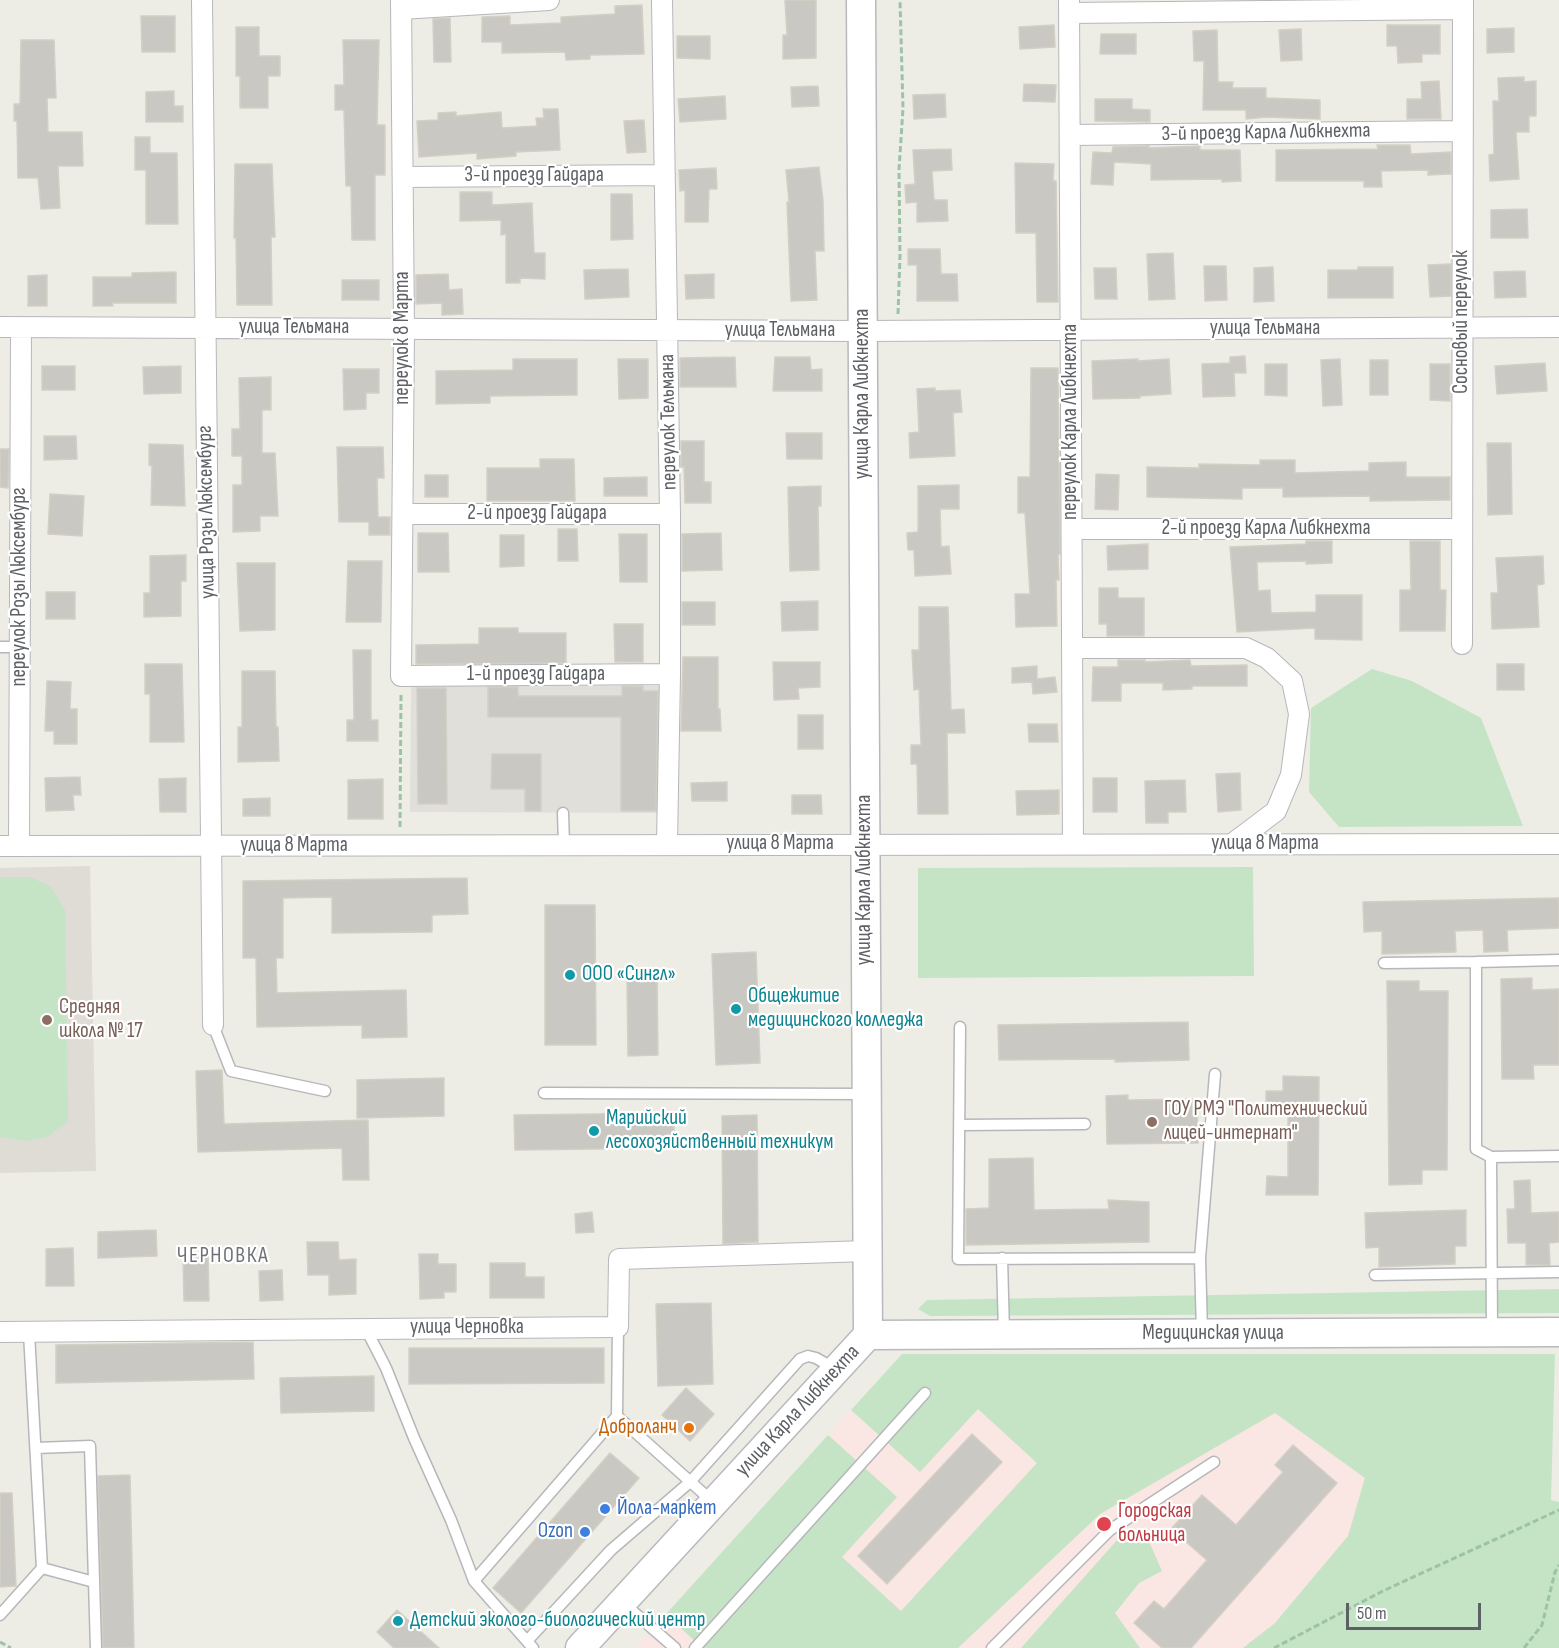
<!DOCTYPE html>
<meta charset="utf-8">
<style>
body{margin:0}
#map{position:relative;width:1559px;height:1648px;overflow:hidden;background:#eeede5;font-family:"Sofia Sans Condensed",sans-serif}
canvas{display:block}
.scale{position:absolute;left:1346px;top:1603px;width:135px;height:27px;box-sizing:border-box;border:3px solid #5d6065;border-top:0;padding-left:8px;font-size:18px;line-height:21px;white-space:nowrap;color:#5d6065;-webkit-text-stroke:4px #fff;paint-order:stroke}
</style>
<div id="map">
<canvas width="1559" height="1648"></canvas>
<div class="scale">50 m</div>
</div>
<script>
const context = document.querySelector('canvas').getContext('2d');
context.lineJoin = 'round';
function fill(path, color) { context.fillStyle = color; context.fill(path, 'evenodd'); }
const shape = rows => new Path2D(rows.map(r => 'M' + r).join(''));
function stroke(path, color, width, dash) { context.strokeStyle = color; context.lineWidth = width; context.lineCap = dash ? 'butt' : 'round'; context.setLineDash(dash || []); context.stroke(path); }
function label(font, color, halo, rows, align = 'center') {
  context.font = font + ' "Sofia Sans Condensed",sans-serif'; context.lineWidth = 4.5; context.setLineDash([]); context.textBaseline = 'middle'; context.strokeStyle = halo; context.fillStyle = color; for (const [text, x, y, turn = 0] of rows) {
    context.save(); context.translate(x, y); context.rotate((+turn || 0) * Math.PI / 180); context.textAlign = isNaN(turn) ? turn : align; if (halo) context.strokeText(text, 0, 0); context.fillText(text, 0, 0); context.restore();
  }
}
const industrial = shape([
 [411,685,662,686,661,813,410,812]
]);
const education = shape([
 [90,866,96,1171,0,1173,0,868]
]);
const medical = shape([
 [902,1354,1343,1355,1555,1354,1392,1648,635,1648]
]);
const green = shape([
 [1372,669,1412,681,1481,718,1523,826,1339,827,1309,792,1311,708],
 [1253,867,1254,976,918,978,918,868],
 [0,877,30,877,50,886,65,910,68,1121,47,1137,25,1141,0,1137],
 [1559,1289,1559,1313,930,1316,918,1309,927,1300],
 [902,1354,1555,1354,1551,1500,1559,1502,1559,1648,1243,1648,1275,1623,1348,1536,1365,1478,1275,1413,1100,1514,958,1648,702,1648,666,1614,828,1435,897,1497,842,1557,901,1611,1037,1463,978,1409,920,1472,851,1410],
 [1147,1537,1162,1571,1139,1583,1115,1613,1140,1648,1021,1648,1119,1538]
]);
const building = shape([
 [785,0,816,0,816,58,783,59,783,35,787,35,785,0],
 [642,5,644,54,590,55,590,59,566,60,565,52,502,53,502,42,482,42,482,17,510,16,510,25,561,23,561,17,615,14,615,6,642,5],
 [141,16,175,16,175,52,142,52,141,16],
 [450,18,451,62,434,62,433,19,450,18],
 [1054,25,1055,47,1020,49,1019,27,1054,25],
 [1387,25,1440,25,1440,54,1422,54,1422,62,1398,63,1397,46,1387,46,1387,25],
 [236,27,259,27,259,56,280,56,280,76,268,76,268,108,240,108,240,76,236,76,236,27],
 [1514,28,1514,52,1487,53,1487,29,1514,28],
 [1301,29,1302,60,1281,61,1279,30,1301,29],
 [1217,30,1218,82,1233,82,1232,88,1266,88,1266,98,1320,100,1320,119,1267,117,1246,119,1246,110,1203,110,1204,61,1194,61,1193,31,1217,30],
 [1101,34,1136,34,1136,54,1100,54,1101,34],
 [677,36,710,36,710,59,677,58,677,36],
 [21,40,54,40,56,98,47,98,48,132,82,132,83,166,58,166,60,208,41,209,38,178,18,178,17,121,14,121,14,104,20,104,21,40],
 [343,40,379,40,377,125,385,125,385,175,375,175,375,240,352,240,351,186,346,186,344,110,335,110,335,85,344,85,343,40],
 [1524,77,1524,82,1536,81,1536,116,1529,116,1529,132,1516,132,1519,179,1490,181,1489,155,1494,154,1493,101,1499,101,1498,78,1524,77],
 [1439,81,1441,119,1407,119,1407,99,1422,99,1421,82,1439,81],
 [1024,84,1056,85,1055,102,1023,101,1024,84],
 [818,86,819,106,792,107,791,87,818,86],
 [174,91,174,106,183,106,183,122,146,122,146,92,174,91],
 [945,94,946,117,914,119,913,95,945,94],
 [725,96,726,119,680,122,678,99,725,96],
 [1095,99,1132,99,1132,109,1150,110,1150,122,1095,121,1095,99],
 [543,109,558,109,560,150,516,152,516,156,477,159,477,153,419,157,417,121,438,120,438,113,456,112,456,116,501,112,502,128,537,126,536,118,544,118,543,109],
 [644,120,646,152,627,153,624,121,644,120],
 [135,137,150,137,150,153,177,153,178,224,146,224,146,170,135,170,135,137],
 [1377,145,1410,145,1411,154,1451,152,1451,174,1428,175,1428,170,1381,171,1382,187,1364,187,1364,181,1276,181,1276,150,1378,149,1377,145],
 [1149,146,1149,148,1200,146,1200,150,1240,150,1241,181,1222,182,1222,179,1151,180,1151,164,1114,162,1113,185,1091,184,1093,152,1112,153,1113,147,1149,146],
 [951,149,952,170,932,171,934,200,947,200,948,221,917,222,917,202,906,203,905,185,915,184,913,150,951,149],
 [1015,163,1054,164,1053,181,1056,181,1058,302,1037,302,1036,233,1016,233,1015,163],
 [235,164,272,164,275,237,271,237,272,305,237,305,236,238,234,238,235,164],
 [819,167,823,200,824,251,815,251,817,300,791,301,787,202,789,202,786,170,819,167],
 [716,168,717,189,709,189,708,222,685,222,685,190,680,191,679,170,716,168],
 [460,192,492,192,492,205,532,203,534,253,545,253,545,279,520,278,520,283,506,283,506,234,501,235,501,220,460,221,460,192],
 [611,194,632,194,633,239,611,240,611,194],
 [1527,209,1528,238,1491,238,1491,210,1527,209],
 [908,249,940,249,941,274,957,274,958,301,917,301,917,265,908,265,908,249],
 [1173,253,1175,299,1149,300,1147,254,1173,253],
 [1451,264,1451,296,1430,297,1428,265,1451,264],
 [1204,266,1226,266,1227,300,1205,301,1204,266],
 [1273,267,1274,301,1254,302,1254,268,1273,267],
 [1358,267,1393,267,1393,298,1328,298,1328,270,1358,270,1358,267],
 [1094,268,1116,268,1117,299,1095,299,1094,268],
 [628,269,629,297,585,299,584,270,628,269],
 [1525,271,1526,297,1495,298,1494,272,1525,271],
 [176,272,176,303,112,303,113,306,93,306,93,277,132,277,132,273,176,272],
 [448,274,449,290,462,289,463,314,442,315,442,303,416,304,416,275,448,274],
 [714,274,714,298,686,299,685,275,714,274],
 [47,275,47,306,28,306,28,276,47,275],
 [342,280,379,280,379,300,342,300,342,280],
 [1245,356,1246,373,1234,373,1235,396,1203,397,1202,364,1230,363,1230,357,1245,356],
 [735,357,736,387,680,387,680,358,735,357],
 [775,357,810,357,811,370,822,369,822,391,773,391,775,357],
 [513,359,577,359,577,395,490,396,490,403,436,404,436,371,513,370,513,359],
 [618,359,648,359,648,398,619,399,618,359],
 [1138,359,1138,361,1169,359,1171,394,1140,396,1140,398,1093,399,1092,361,1138,359],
 [1340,359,1342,405,1323,406,1321,360,1340,359],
 [1370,360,1388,360,1388,395,1370,395,1370,360],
 [1545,363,1547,391,1497,394,1495,366,1545,363],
 [1265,364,1287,364,1287,396,1265,395,1265,364],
 [1430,364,1450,364,1450,401,1430,400,1430,364],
 [42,366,75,366,75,390,42,390,42,366],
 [181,366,181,393,144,394,143,367,181,366],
 [1031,368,1058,368,1060,554,1058,554,1059,580,1056,580,1057,626,1016,627,1015,594,1030,594,1025,513,1018,513,1018,477,1030,477,1031,368],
 [343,369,379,369,379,393,366,393,366,409,344,410,343,369],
 [271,377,271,410,262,410,262,453,275,453,278,516,260,516,260,531,233,532,233,485,242,485,242,456,232,456,232,429,240,429,239,378,271,377],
 [935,388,935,391,960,390,962,412,953,413,955,456,910,458,909,433,919,432,917,389,935,388],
 [786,433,822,433,822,459,787,459,786,433],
 [44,436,76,436,77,459,44,460,44,436],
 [681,441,704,441,704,482,711,482,711,503,685,503,684,467,681,467,681,441],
 [1487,443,1511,443,1512,514,1488,515,1487,443],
 [149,444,183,445,185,506,151,505,152,466,149,465,149,444],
 [337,447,383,447,384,478,377,478,378,517,390,517,390,535,369,535,369,522,339,522,337,447],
 [0,449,9,449,8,488,0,487,0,449],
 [540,459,574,459,575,501,487,501,487,468,540,468,540,459],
 [1260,460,1295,460,1295,473,1369,471,1369,463,1406,462,1406,477,1450,477,1450,500,1370,501,1370,496,1283,497,1283,488,1242,488,1242,499,1147,497,1147,467,1199,468,1199,464,1260,465,1260,460],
 [1096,474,1119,475,1118,510,1095,509,1096,474],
 [425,475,448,475,448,497,425,497,425,475],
 [647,477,647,496,604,496,604,478,647,477],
 [959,485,959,509,940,509,941,547,949,546,951,574,915,576,914,550,908,550,907,533,918,532,918,486,959,485],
 [821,486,821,506,818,506,819,570,790,571,788,487,821,486],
 [50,494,84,496,82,536,48,534,50,494],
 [558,529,577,529,578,561,558,561,558,529],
 [418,533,448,533,449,572,418,572,418,533],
 [721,533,722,570,682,571,682,534,721,533],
 [619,534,647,534,647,582,620,582,619,534],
 [500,535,524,535,524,566,500,567,500,535],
 [1306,541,1332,541,1332,563,1306,564,1306,561,1257,562,1258,591,1270,590,1271,613,1316,612,1316,595,1362,595,1362,640,1315,639,1315,628,1237,632,1230,547,1306,544,1306,541],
 [1410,541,1440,541,1440,590,1446,590,1445,631,1400,631,1400,590,1411,590,1410,541],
 [1148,544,1148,569,1108,570,1107,546,1148,544],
 [186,555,186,581,181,581,181,616,144,617,144,593,150,593,150,556,186,555],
 [1543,556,1544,584,1537,585,1539,627,1492,629,1491,593,1498,593,1496,558,1543,556],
 [348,561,382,561,381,622,346,622,348,561],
 [237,563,275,563,275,630,240,631,237,563],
 [1099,588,1118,588,1118,598,1144,598,1144,636,1107,636,1107,624,1099,624,1099,588],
 [46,592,75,592,75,619,46,619,46,592],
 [818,601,818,630,782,631,781,602,818,601],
 [682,602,715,602,715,625,682,625,682,602],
 [919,607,948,607,951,710,964,709,965,733,947,733,948,814,918,814,917,764,911,764,911,745,921,745,919,689,914,690,912,650,919,650,919,607],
 [614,624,643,624,643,662,615,662,614,624],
 [479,628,518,628,518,633,566,633,566,663,416,664,416,645,479,644,479,628],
 [353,650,371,650,371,720,378,720,378,741,347,741,347,720,354,720,353,650],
 [683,657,718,657,718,709,720,709,721,731,681,731,683,657],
 [1118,660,1145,660,1145,662,1190,660,1191,666,1247,665,1247,686,1192,686,1192,689,1163,690,1163,683,1121,683,1121,701,1092,701,1093,667,1118,667,1118,660],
 [773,662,820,662,820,687,798,688,799,699,774,700,773,662],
 [145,664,182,664,184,742,150,742,150,694,145,694,145,664],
 [1497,664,1524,664,1524,690,1497,690,1497,664],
 [1037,666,1037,679,1055,677,1057,692,1033,694,1032,682,1012,683,1012,668,1037,666],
 [242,671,275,671,276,727,278,727,279,761,238,762,238,727,242,727,242,671],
 [47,681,71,682,70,709,77,709,77,744,54,744,54,731,45,731,47,681],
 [622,686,643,686,643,691,658,691,656,811,621,811,621,717,488,717,488,687,518,687,518,696,622,696,622,686],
 [417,688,446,688,447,804,418,804,417,688],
 [798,715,823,715,823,749,798,749,798,715],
 [1028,724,1057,724,1058,742,1029,742,1028,724],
 [492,754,541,754,541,811,525,811,525,789,491,789,492,754],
 [1240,773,1241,810,1218,812,1216,774,1240,773],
 [80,777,81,795,73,795,74,810,46,811,45,778,80,777],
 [186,778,186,812,160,812,159,779,186,778],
 [1093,778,1117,778,1117,812,1093,812,1093,778],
 [383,779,383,819,348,819,348,780,383,779],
 [1185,780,1186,812,1168,812,1168,823,1146,823,1145,781,1185,780],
 [727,782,727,801,692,801,691,783,727,782],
 [1059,790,1059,814,1017,815,1016,791,1059,790],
 [792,795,821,795,822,814,792,814,792,795],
 [270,798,270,816,243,816,243,799,270,798],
 [467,878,468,914,432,915,432,932,332,933,332,897,283,898,283,958,276,958,277,993,406,990,407,1037,362,1038,362,1025,257,1027,256,958,243,958,243,881,467,878],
 [1559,898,1559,928,1507,930,1508,951,1484,952,1483,930,1455,931,1456,952,1382,954,1382,931,1364,932,1363,902,1559,898],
 [545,905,595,905,596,1045,545,1045,545,905],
 [756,952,760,1063,716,1065,712,954,756,952],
 [657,978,658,1055,628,1056,627,979,657,978],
 [1532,978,1532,990,1559,989,1559,1065,1533,1065,1534,1079,1502,1079,1501,979,1532,978],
 [1387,981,1419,981,1419,991,1448,991,1447,1170,1422,1170,1422,1184,1389,1185,1387,981],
 [1188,1022,1189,1060,1115,1062,1115,1059,999,1060,998,1025,1188,1022],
 [222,1070,224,1124,368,1120,369,1180,343,1180,342,1148,198,1152,196,1071,222,1070],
 [1283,1076,1319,1077,1318,1195,1266,1195,1267,1176,1288,1177,1288,1110,1266,1110,1266,1091,1283,1091,1283,1076],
 [444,1078,444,1116,357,1118,357,1080,444,1078],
 [1128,1095,1128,1100,1197,1099,1198,1143,1107,1144,1106,1096,1128,1095],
 [674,1113,674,1148,515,1150,514,1115,674,1113],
 [757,1115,758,1242,723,1244,722,1116,757,1115],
 [1033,1158,1034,1210,1109,1209,1108,1200,1149,1202,1149,1242,966,1245,966,1209,989,1208,989,1159,1033,1158],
 [1530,1180,1531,1213,1559,1212,1559,1242,1549,1243,1550,1265,1526,1265,1526,1243,1508,1243,1507,1209,1515,1209,1514,1181,1530,1180],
 [1466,1210,1466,1246,1455,1246,1455,1264,1379,1267,1379,1247,1366,1248,1365,1213,1466,1210],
 [592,1212,594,1232,576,1233,575,1214,592,1212],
 [156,1230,157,1256,98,1258,98,1232,156,1230],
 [307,1242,338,1242,339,1260,356,1259,356,1294,329,1295,329,1275,308,1275,307,1242],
 [73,1248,74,1286,46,1286,46,1249,73,1248],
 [419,1254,438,1254,438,1264,456,1264,456,1292,444,1292,444,1298,420,1299,419,1254],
 [208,1255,209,1301,184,1301,183,1256,208,1255],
 [490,1263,525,1263,525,1277,544,1277,544,1298,490,1298,490,1263],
 [282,1270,283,1300,260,1301,259,1271,282,1270],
 [711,1303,713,1384,658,1386,656,1304,711,1303],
 [253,1342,254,1379,56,1383,56,1345,253,1342],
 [409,1348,604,1348,604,1383,409,1384,409,1348],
 [374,1376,374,1411,281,1413,280,1378,374,1376],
 [686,1388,714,1414,690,1441,662,1415,686,1388],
 [972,1434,1002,1462,887,1584,858,1556,972,1434],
 [1293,1445,1337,1483,1191,1648,1162,1648,1134,1623,1154,1601,1164,1609,1207,1560,1171,1529,1202,1495,1236,1525,1283,1472,1275,1465,1293,1445],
 [610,1453,639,1478,521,1613,493,1588,610,1453],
 [130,1475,134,1648,103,1648,98,1476,130,1475],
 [0,1493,12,1493,16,1586,0,1587,0,1493],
 [397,1610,439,1648,394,1648,377,1632,397,1610]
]);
const path = shape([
 [898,314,900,256,899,170,903,108,900,0],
 [400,827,401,693],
 [0,1642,11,1648],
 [1274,1648,1383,1591,1559,1510],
 [1524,1648,1542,1625,1555,1572,1559,1565]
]);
const lane = shape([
 [0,647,20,647],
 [563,813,564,845],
 [1384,963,1476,962],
 [213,1025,231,1071,325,1091],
 [960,1027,958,1259,1200,1258],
 [544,1093,866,1094],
 [960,1125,1085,1124],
 [1491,1157,1559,1156],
 [1002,1258,1004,1333],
 [1375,1275,1559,1272],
 [366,1329,386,1368,414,1438,451,1520,474,1581,533,1648],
 [1492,1332,1491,1157,1476,1149,1476,962,1559,960],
 [1202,1333,1200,1258,1215,1074],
 [617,1416,713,1502],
 [36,1448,90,1446,96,1648],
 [42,1568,94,1582],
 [474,1581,617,1416,618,1327],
 [622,1602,675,1648],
 [0,1615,42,1568,29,1333],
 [527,1641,611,1550,690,1482,800,1359,808,1356,816,1358,835,1369],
 [695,1648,925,1393],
 [992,1648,1110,1530,1214,1462]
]);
const street = shape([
 [202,0,213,1025],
 [401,0,404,329,401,676,670,674],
 [662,0,670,514,670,674,667,845],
 [1069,0,1073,844],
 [401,9,549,0],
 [1069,13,1463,9],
 [1070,135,1463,131],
 [403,177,665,175],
 [0,327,863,331,1559,327],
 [403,514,670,514],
 [1072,529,1461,529],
 [1462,644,1463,0],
 [1072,648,1246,648,1267,658,1292,681,1299,714,1291,775,1276,811,1232,844],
 [0,846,1559,844],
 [19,846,21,327],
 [0,1332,618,1327,619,1259,867,1251]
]);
const secondary = shape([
 [868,1335,1559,1332],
 [580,1648,868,1335,861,0]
]);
const markers = [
 [570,975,6,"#0f9aa8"],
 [736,1009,6,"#0f9aa8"],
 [47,1020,6,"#8d6e63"],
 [1152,1122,6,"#8d6e63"],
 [594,1131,6,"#0f9aa8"],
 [689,1428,6,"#e8710a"],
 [605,1509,6,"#3f7fe0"],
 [1104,1524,8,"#e0444e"],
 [585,1532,6,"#3f7fe0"],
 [398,1621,6,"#0f9aa8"]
];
const streetNames = [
 ["3-й проезд Карла Либкнехта",1266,133,-1],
 ["3-й проезд Гайдара",534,176],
 ["Сосновый переулок",1462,322,-90],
 ["улица Тельмана",294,328],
 ["улица Тельмана",1265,329],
 ["улица Тельмана",780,331],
 ["переулок 8 Марта",403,338,-90],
 ["улица Карла Либкнехта",863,394,-90],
 ["переулок Тельмана",669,422,-91],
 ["переулок Карла Либкнехта",1071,422,-90],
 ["улица Розы Люксембург",207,512,-91],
 ["2-й проезд Гайдара",537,514],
 ["2-й проезд Карла Либкнехта",1266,529],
 ["переулок Розы Люксембург",20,587,-90],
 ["1-й проезд Гайдара",536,675],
 ["улица 8 Марта",780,844],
 ["улица 8 Марта",1265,844],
 ["улица 8 Марта",294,846],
 ["улица Карла Либкнехта",865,880,-90],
 ["улица Черновка",467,1328],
 ["Медицинская улица",1213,1334],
 ["улица Карла Либкнехта",798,1411,-47]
];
const cultureNames = [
 ["ООО «Сингл»",582,975],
 ["Общежитие",748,997],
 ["медицинского колледжа",748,1021],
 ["Марийский",606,1119],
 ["лесохозяйственный техникум",606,1143],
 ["Детский эколого-биологический центр",410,1621]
];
const educationNames = [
 ["Средняя",59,1008],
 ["школа № 17",59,1032],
 ["ГОУ РМЭ \"Политехнический",1164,1110],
 ["лицей-интернат\"",1164,1134]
];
const foodNames = [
 ["Доброланч",677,1428]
];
const shopNames = [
 ["Йола-маркет",617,1509],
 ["Ozon",573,1532,"right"]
];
const healthNames = [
 ["Городская",1118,1512],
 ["больница",1118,1536]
];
const neighbourhoodNames = [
 ["ЧЕРНОВКА",223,1256]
];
fill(industrial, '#e0dfda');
fill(education, '#dedcd4');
fill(medical, '#fae6e3');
fill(green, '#c4e4c5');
fill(building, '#cac8c2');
stroke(building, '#d3cfc4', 1.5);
stroke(lane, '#b6b7bb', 13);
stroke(street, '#b6b7bb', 22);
stroke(secondary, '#b7b9be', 31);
stroke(path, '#9cc2a8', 3, [6, 3]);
stroke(lane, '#fff', 10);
stroke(street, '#fff', 20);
stroke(secondary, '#fff', 28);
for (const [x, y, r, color] of markers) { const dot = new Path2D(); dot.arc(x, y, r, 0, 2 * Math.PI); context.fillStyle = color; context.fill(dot); stroke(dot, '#fff', 2); }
label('21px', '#5d6065', '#fff', streetNames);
label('21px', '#0d838f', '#fff', cultureNames, 'left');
label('21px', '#785e54', '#fff', educationNames, 'left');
label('21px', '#c56008', '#fff', foodNames, 'right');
label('21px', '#366cbe', '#fff', shopNames, 'left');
label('21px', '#be3a42', '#fff', healthNames, 'left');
context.letterSpacing = '1.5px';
label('22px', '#6e7277', '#fff', neighbourhoodNames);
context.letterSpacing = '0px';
</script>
